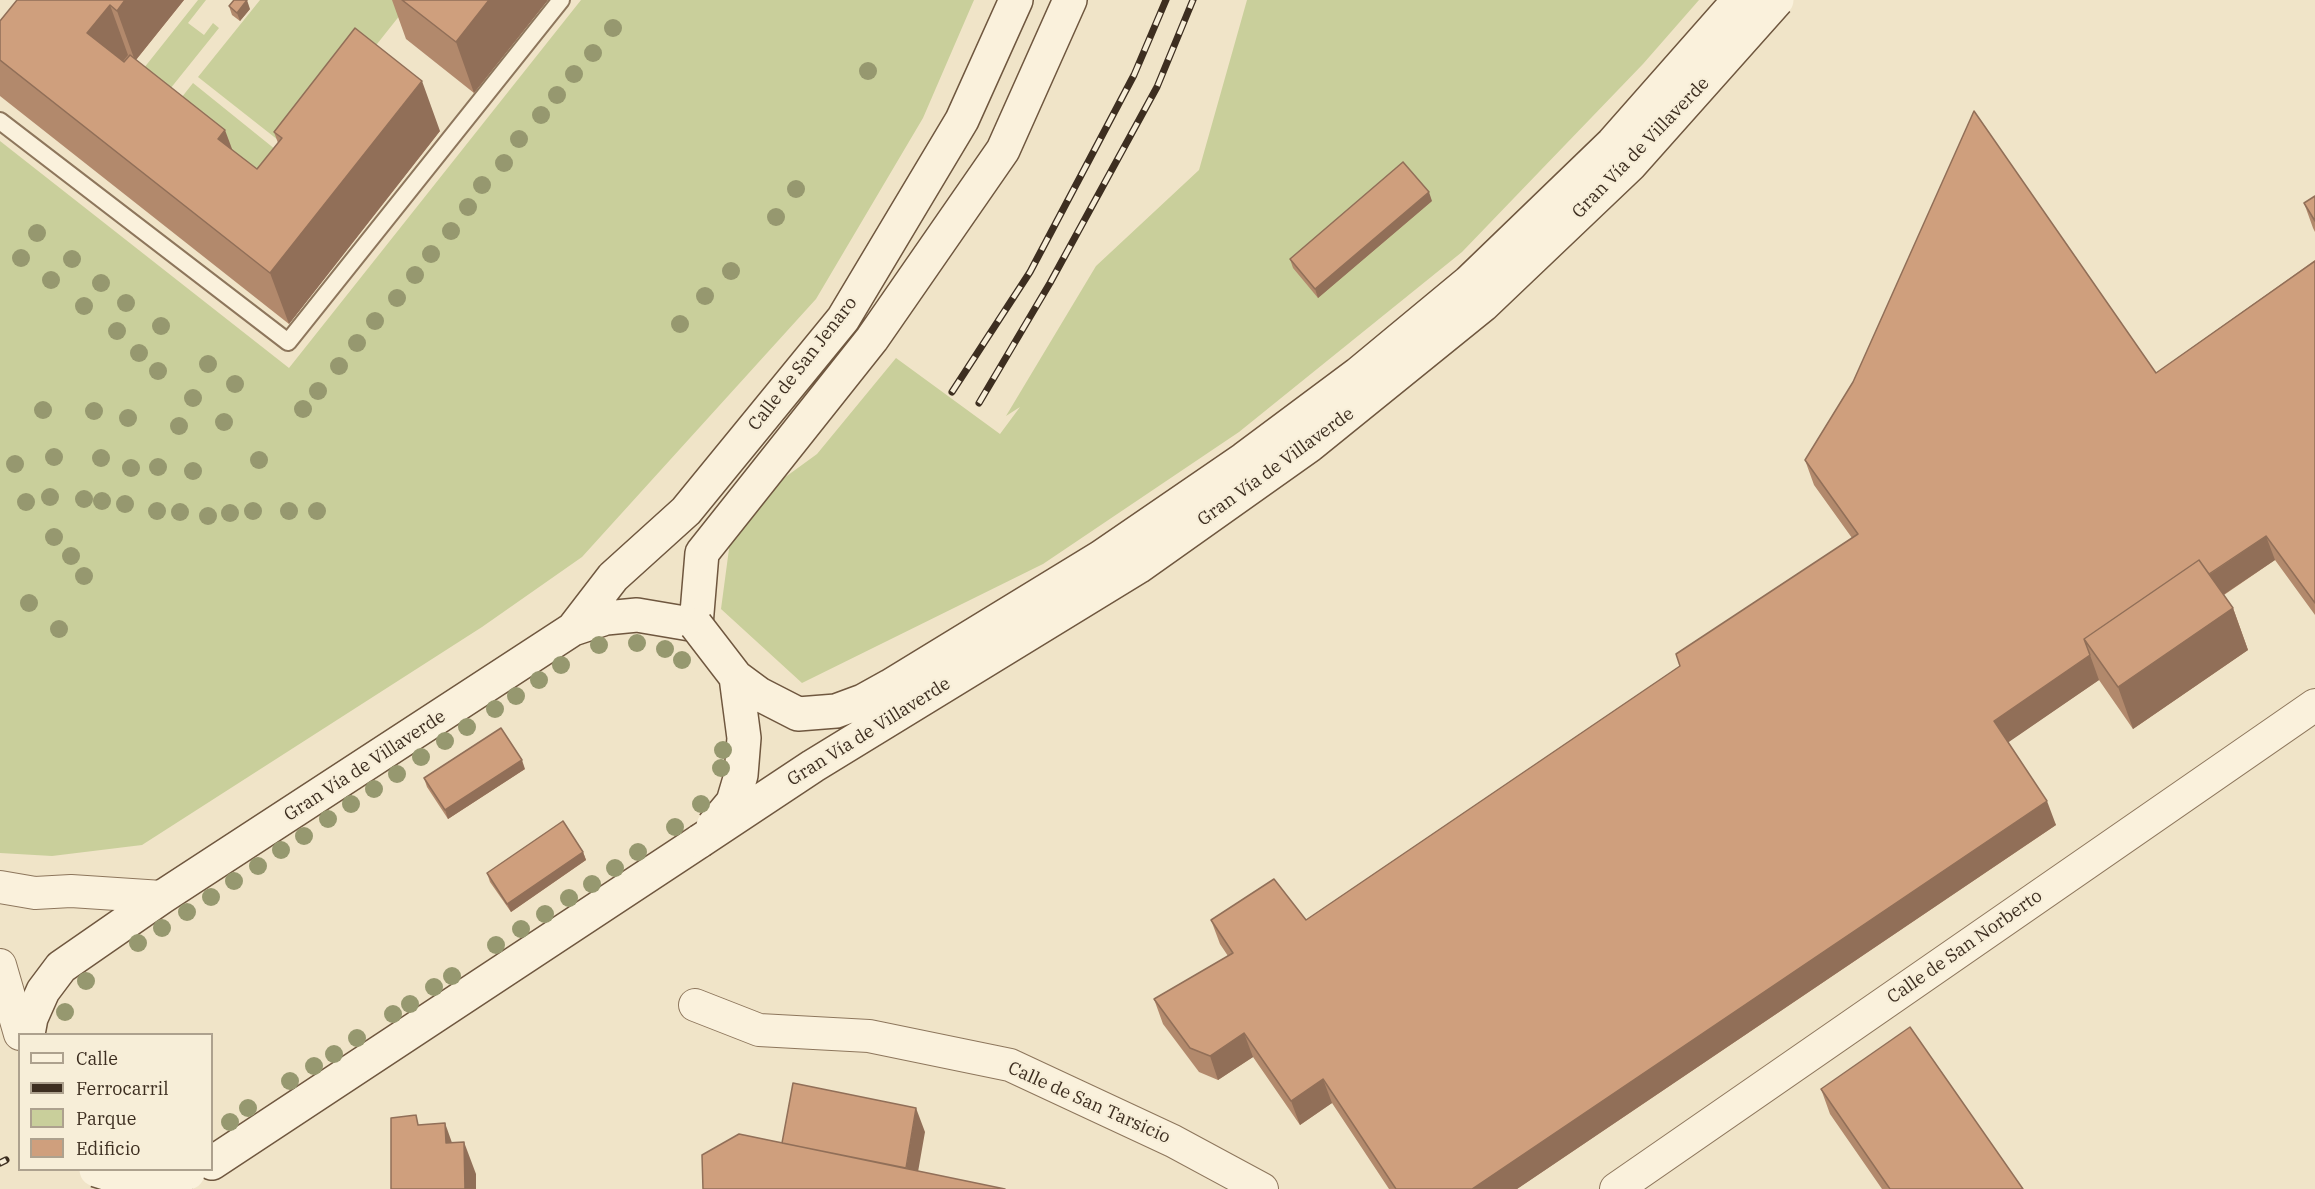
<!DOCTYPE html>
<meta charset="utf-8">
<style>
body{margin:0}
#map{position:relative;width:2315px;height:1189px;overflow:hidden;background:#f0e4c8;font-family:"IBM Plex Serif",serif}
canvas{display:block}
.legend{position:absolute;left:18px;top:1033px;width:195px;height:138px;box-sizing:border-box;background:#f7eed8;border:2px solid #ada18e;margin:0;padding:8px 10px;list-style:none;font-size:18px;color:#3d2e20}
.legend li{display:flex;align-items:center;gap:12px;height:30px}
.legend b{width:30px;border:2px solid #ada18e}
</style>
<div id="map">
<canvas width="2315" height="1189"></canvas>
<ul class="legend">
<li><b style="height:8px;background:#faf1dc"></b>Calle</li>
<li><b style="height:8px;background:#3d2e20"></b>Ferrocarril</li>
<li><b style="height:16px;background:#c9cf9b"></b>Parque</li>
<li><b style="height:16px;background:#cf9f7d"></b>Edificio</li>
</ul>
</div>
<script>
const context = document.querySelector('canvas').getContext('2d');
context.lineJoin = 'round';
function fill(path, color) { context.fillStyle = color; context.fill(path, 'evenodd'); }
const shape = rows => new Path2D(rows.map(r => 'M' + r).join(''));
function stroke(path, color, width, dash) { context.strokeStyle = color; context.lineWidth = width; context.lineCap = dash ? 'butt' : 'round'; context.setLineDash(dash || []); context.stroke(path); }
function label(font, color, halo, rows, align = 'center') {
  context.font = font + ' "IBM Plex Serif",serif'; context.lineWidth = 4.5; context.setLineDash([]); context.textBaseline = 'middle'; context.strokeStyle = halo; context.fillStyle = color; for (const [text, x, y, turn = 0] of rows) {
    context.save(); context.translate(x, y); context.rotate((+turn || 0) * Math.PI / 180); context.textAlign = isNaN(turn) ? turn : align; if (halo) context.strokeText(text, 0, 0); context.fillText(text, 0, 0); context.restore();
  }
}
const green = shape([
 [198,0,206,0,188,23,204,35,213,23,219,28,162,99,136,78],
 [260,0,412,0,292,151,198,77],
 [581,0,974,0,923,118,816,299,582,557,482,627,142,845,52,856,0,853,0,141,289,368],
 [1247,0,1699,0,1643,64,1462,252,1239,432,1043,564,802,683,721,609,729,549,725,521,817,454,896,358,1000,434,1020,407,1006,416,1096,266,1199,170],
 [193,83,286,158,267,181,174,107]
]);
const lane = shape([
 [0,121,288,342,561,0]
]);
const street = shape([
 [0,887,35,893,71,891,162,897],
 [0,965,20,1034],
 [695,1005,759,1030,869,1036,1010,1065,1173,1141,1262,1189],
 [1616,1189,2315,705]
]);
const secondary = shape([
 [573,629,613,577,686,511,843,319,962,120,1016,0],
 [28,1034,31,1018,43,991,61,967,162,897,573,629,606,618,637,615,696,625,702,553,872,339,1003,150,1070,0],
 [212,1163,700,841]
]);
const rail = shape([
 [952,392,1030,272,1134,75,1166,0],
 [979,403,1050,283,1157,87,1193,0],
 [0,1163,6,1160]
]);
const secondaryBridge = shape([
 [696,625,736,677,759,694,798,714,836,711,863,701,890,686,1101,557,1244,459,1358,374,1469,282,1613,143,1739,0],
 [713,826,733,802,741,775,744,738,736,677],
 [700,841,813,766,1138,567,1310,445,1483,305,1630,165,1777,0],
 [96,1170,146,1186,188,1173]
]);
const trees = [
 [613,28],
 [593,53],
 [868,71],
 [574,74],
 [557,95],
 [541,115],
 [519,139],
 [504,163],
 [482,185],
 [796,189],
 [468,207],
 [776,217],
 [451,231],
 [37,233],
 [431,254],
 [21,258],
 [72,259],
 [731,271],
 [415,275],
 [51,280],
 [101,283],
 [705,296],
 [397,298],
 [126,303],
 [84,306],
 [375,321],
 [680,324],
 [161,326],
 [117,331],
 [357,343],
 [139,353],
 [208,364],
 [339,366],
 [158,371],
 [235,384],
 [318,391],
 [193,398],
 [303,409],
 [43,410],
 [94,411],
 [128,418],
 [224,422],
 [179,426],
 [54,457],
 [101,458],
 [259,460],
 [15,464],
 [158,467],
 [131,468],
 [193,471],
 [50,497],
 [84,499],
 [102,501],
 [26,502],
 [125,504],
 [157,511],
 [253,511],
 [289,511],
 [317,511],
 [180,512],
 [230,513],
 [208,516],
 [54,537],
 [71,556],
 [84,576],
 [29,603],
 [59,629],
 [637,643],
 [599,645],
 [665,649],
 [682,660],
 [561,665],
 [539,680],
 [516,696],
 [495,709],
 [467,727],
 [445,741],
 [723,750],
 [421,757],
 [721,768],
 [397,774],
 [374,789],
 [351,804],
 [701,804],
 [328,819],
 [675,827],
 [304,836],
 [281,850],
 [638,852],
 [258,866],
 [615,868],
 [234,881],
 [592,884],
 [211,897],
 [569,898],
 [187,912],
 [545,914],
 [162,928],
 [521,929],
 [138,943],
 [496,945],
 [452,976],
 [86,981],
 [434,987],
 [410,1004],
 [65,1012],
 [393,1014],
 [357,1038],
 [334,1054],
 [314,1066],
 [290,1081],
 [248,1108],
 [230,1122]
];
const wall = shape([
 [17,0,184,0,136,60,232,150,257,169,278,143,274,132,440,131,289,324,0,96,0,21],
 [392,0,548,0,474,93,406,39],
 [229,6,250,9,240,21,232,15],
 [2315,196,2315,232,2313,228,2304,203],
 [1432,201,1318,298,1293,268,1290,259],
 [2315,260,2315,615,2275,560,2224,595,2233,608,2248,650,2133,729,2099,680,2008,742,2056,825,1517,1189,1389,1189,1332,1103,1300,1125,1253,1057,1218,1080,1199,1072,1163,1024,1154,999,1228,956,1220,944,1211,920,1306,920,1680,666,1852,538,1814,485,1805,460,2156,373],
 [525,769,448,819,427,787,424,778],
 [583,852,586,860,511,912,490,882,487,873],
 [1821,1089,2023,1189,1882,1189,1830,1114]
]);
const shadedWall = shape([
 [125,0,184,0,135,61,117,11],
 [247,0,250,9,240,21,237,13],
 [489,0,548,0,474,93,456,42],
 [110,5,128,55,105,84,87,33],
 [422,81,440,131,289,324,270,273],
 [225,130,244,181,218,139],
 [1429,192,1432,201,1318,298,1315,289],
 [2266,536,2275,560,2214,601,2094,653],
 [2233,608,2248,650,2133,729,2118,687],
 [2090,655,2099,680,2003,746,1994,721],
 [522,760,525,769,448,819,445,810],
 [2047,801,2056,825,1517,1189,1472,1189],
 [583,852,586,860,511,912,507,904],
 [1244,1033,1253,1057,1218,1080,1210,1056],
 [1323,1079,1332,1103,1300,1125,1291,1101],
 [916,1108,925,1132,915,1189,905,1175],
 [445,1123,456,1154,446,1143],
 [464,1142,476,1174,476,1189,465,1189]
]);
const building = shape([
 [17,0,125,0,117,11,110,5,87,33,124,62,130,55,225,130,218,139,257,169,282,138,274,132,355,28,422,81,270,273,0,60,0,21,17,0],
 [234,0,247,0,237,13,229,6,234,0],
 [402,0,489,0,456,42,402,0],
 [1974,111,2156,373,2315,261,2315,603,2266,536,2209,574,2199,560,2084,639,2090,655,1994,721,2047,801,1472,1189,1396,1189,1323,1079,1291,1101,1244,1033,1210,1056,1190,1048,1154,999,1233,953,1211,920,1274,879,1306,920,1680,666,1676,654,1858,534,1805,460,1853,382,1974,111],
 [1403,162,1429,192,1315,289,1290,259,1403,162],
 [2315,196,2315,221,2304,203,2315,196],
 [2199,560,2233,608,2118,687,2084,639,2199,560],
 [501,728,522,760,445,810,424,778,501,728],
 [563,821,583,852,507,904,487,873,563,821],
 [1910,1027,2023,1189,1890,1189,1821,1089,1910,1027],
 [793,1083,916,1108,906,1168,782,1143,793,1083],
 [416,1115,418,1125,445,1123,446,1143,464,1142,465,1189,391,1189,391,1118,416,1115],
 [739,1134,1005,1189,703,1189,702,1155,739,1134]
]);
const streetNames = [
 ["Gran Vía de Villaverde",1641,148,-46],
 ["Calle de San Jenaro",803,364,-52],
 ["Gran Vía de Villaverde",1276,467,-36],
 ["Gran Vía de Villaverde",869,732,-32],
 ["Gran Vía de Villaverde",365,766,-33],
 ["Calle de San Norberto",1965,947,-35],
 ["Calle de San Tarsicio",1089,1103,24]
];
fill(green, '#c9cf9b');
stroke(lane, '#8d765c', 20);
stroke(street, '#8d765c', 34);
stroke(secondary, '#6f573f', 36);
stroke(lane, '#faf1dc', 16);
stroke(street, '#faf1dc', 32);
stroke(secondary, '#faf1dc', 33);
stroke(rail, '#3d2e20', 7);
stroke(rail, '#f7eed8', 4.5, [14]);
stroke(secondaryBridge, '#6f573f', 36, []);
stroke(secondaryBridge, '#faf1dc', 33);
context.fillStyle = '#96986f';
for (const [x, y] of trees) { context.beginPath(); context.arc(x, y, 9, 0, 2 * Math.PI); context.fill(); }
fill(wall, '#b2896c');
fill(shadedWall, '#916f58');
fill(building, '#cf9f7d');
stroke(building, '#916f58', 1.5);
label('18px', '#3d2e20', '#f7eed8', streetNames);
</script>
